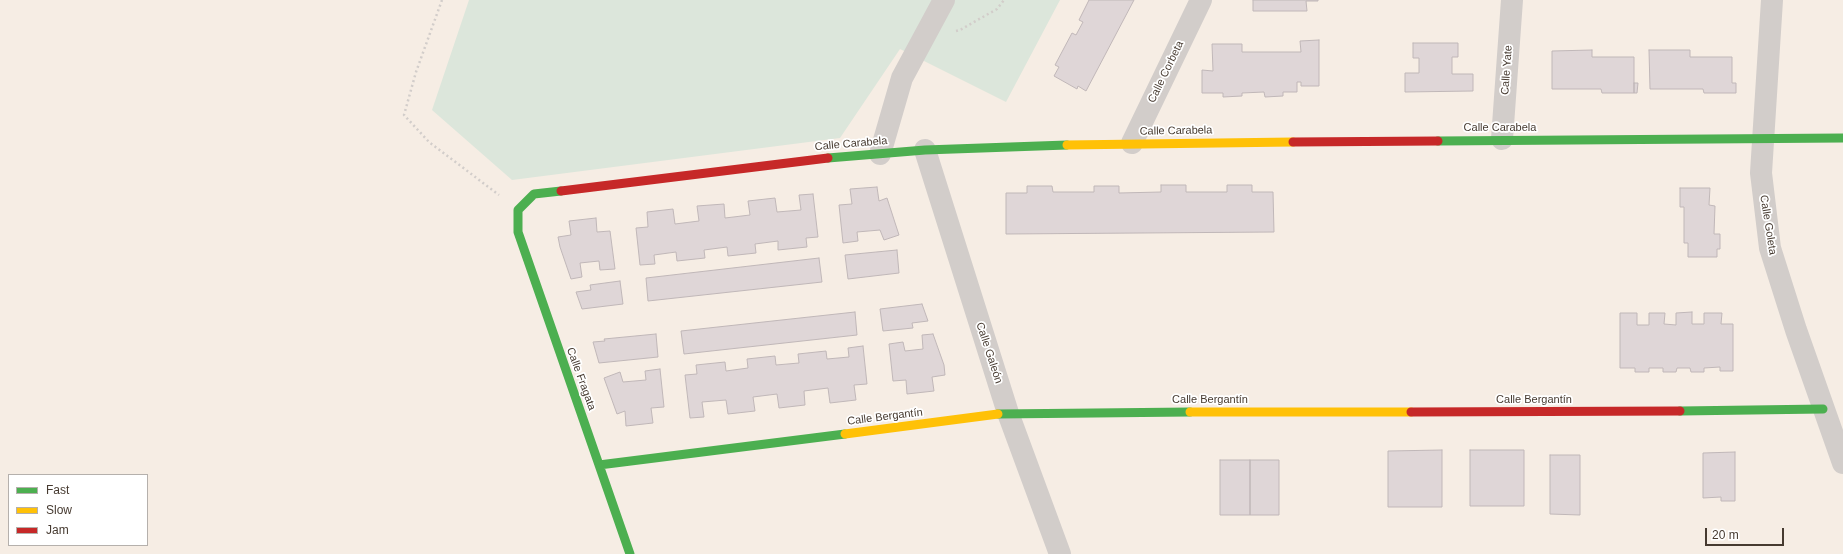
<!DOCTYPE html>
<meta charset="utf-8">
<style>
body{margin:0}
#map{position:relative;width:1843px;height:554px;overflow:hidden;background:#f6ede4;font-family:Arial,sans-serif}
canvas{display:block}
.legend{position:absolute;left:8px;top:474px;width:140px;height:72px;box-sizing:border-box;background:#fff;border:1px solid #b5b0ac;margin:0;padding:5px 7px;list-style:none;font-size:12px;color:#463a30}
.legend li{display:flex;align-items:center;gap:8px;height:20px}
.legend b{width:20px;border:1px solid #b5b0ac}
.scale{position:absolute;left:1705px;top:528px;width:79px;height:18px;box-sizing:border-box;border:2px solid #463a30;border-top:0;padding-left:5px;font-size:12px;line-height:14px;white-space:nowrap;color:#463a30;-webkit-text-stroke:3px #fff;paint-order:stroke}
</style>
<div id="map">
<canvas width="1843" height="554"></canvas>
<ul class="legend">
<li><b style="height:5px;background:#4caf50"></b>Fast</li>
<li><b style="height:5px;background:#ffc107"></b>Slow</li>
<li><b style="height:5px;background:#c62828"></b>Jam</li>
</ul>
<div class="scale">20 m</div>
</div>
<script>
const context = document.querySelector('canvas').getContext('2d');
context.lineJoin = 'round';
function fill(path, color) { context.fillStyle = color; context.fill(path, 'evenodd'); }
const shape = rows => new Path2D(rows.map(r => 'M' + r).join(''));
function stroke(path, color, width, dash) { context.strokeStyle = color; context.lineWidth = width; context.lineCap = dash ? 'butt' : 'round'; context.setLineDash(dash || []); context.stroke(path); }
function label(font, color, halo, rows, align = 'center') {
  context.font = font + ' Arial,sans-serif'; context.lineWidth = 3.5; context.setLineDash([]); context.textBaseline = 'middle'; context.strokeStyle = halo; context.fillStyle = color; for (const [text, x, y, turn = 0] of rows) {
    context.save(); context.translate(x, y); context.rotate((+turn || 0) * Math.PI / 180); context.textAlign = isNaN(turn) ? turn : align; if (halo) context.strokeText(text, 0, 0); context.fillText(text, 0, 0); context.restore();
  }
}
const green = shape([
 [469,0,1060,0,1006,102,900,49,840,138,512,180,432,110]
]);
const building = shape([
 [1089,0,1134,0,1086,91,1078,86,1077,89,1054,76,1059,67,1055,65,1072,33,1076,35,1083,22,1079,20,1089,0],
 [1253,0,1318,0,1318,1,1306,1,1307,11,1253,11,1253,0],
 [1319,40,1319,86,1301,86,1301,82,1297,82,1297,92,1283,92,1283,96,1265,97,1264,92,1242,93,1242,96,1223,97,1223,93,1202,93,1202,70,1213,71,1212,44,1242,44,1242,52,1301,52,1300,41,1319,40],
 [1413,43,1458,43,1458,57,1452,57,1452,74,1473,74,1473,91,1405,92,1405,73,1419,73,1419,58,1413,58,1413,43],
 [1592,50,1592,57,1634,57,1634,93,1602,93,1601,89,1552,89,1552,51,1592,50],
 [1649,50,1690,50,1690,57,1732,57,1732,83,1736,83,1736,93,1704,93,1703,89,1650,89,1649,50],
 [1634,83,1638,83,1637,93,1634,93,1634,83],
 [1161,185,1186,185,1186,192,1227,192,1227,185,1252,185,1252,192,1273,192,1274,232,1006,234,1006,193,1027,193,1027,186,1052,186,1053,192,1094,192,1094,186,1119,186,1119,193,1161,192,1161,185],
 [877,187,879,201,887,198,899,235,884,240,880,230,857,232,858,241,843,243,839,205,852,204,850,189,877,187],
 [1680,188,1710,188,1709,205,1715,206,1714,234,1720,234,1720,249,1717,249,1717,257,1688,257,1688,243,1684,243,1684,207,1680,207,1680,188],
 [813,194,818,237,806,238,807,247,778,250,778,241,755,244,756,253,728,256,727,247,704,250,705,258,677,261,676,252,654,255,655,264,640,265,636,228,648,227,647,212,673,209,675,224,699,221,697,206,724,204,725,218,750,215,748,201,775,198,777,212,801,210,799,195,813,194],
 [596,218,597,232,610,231,615,269,600,270,599,261,580,263,582,277,571,279,560,247,558,237,571,235,569,221,596,218],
 [897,250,899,273,848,279,845,255,897,250],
 [819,258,822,282,648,301,646,278,819,258],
 [620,281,623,304,582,309,576,292,591,290,590,285,620,281],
 [922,304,928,321,912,323,913,328,883,331,880,309,922,304],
 [855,312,857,335,684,354,681,331,855,312],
 [1692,312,1692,324,1704,324,1704,313,1722,313,1721,324,1733,324,1733,371,1720,371,1720,367,1704,368,1704,372,1691,372,1690,368,1677,368,1676,372,1663,372,1663,368,1649,368,1649,372,1635,372,1635,368,1620,368,1620,313,1637,313,1637,325,1649,325,1649,313,1665,313,1664,324,1676,325,1676,313,1692,312],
 [656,334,658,357,599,363,593,342,605,341,604,339,656,334],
 [933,334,944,365,945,375,932,377,934,391,907,394,906,380,893,381,889,344,903,342,905,351,923,349,922,335,933,334],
 [863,346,867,384,854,385,856,400,830,403,828,388,804,391,805,405,779,408,777,394,753,397,755,411,728,414,726,400,702,402,704,417,690,418,685,375,697,374,696,365,725,362,726,371,748,368,747,359,775,356,776,365,799,363,798,354,826,351,827,359,849,357,848,348,863,346],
 [660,369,664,407,651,408,653,423,626,426,625,411,617,414,604,378,620,372,623,382,646,380,645,371,660,369],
 [1442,450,1442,507,1388,507,1388,451,1442,450],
 [1470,450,1524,450,1524,506,1470,506,1470,450],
 [1735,452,1735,501,1721,501,1721,497,1703,498,1703,453,1735,452],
 [1550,455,1580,455,1580,515,1550,514,1550,455],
 [1220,460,1250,460,1250,515,1220,515,1220,460],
 [1250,460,1279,460,1279,515,1250,515,1250,460]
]);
const path = shape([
 [442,0,416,72,404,115,429,142,499,195],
 [956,31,960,30,997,9,1004,0]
]);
const street = shape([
 [1772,0,1761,173,1770,248,1796,330,1843,463],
 [1502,139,1512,0],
 [1132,143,1201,0],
 [925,150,1008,413,1060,554],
 [880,154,902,78,944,0]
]);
const fast = shape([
 [1438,141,1843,138],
 [828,158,925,150,1067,145],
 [561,191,534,194,518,210,518,232,630,554],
 [1680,411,1823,409],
 [998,414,1190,412],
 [599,465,845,434]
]);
const slow = shape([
 [1067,145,1293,142],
 [1190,412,1411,412],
 [845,434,998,414]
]);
const jam = shape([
 [1293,142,1438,141],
 [561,191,828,158],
 [1411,412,1680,411]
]);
const streetNames = [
 ["Calle Yate",1507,70,-86],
 ["Calle Corbeta",1166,72,-64],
 ["Calle Carabela",1500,128],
 ["Calle Carabela",1176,131,-1],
 ["Calle Carabela",851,144,-5],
 ["Calle Goleta",1768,225,81],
 ["Calle Galeón",989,353,72],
 ["Calle Fragata",581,379,70],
 ["Calle Bergantín",1210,400],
 ["Calle Bergantín",1534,400],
 ["Calle Bergantín",885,417,-7]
];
fill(green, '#dce6db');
fill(building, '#dfd6d7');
stroke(building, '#c0b7b8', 1);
stroke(path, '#d2cdca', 2.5, [2, 3]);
stroke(street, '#d2cdca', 22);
stroke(fast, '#4caf50', 9);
stroke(slow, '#ffc107', 9);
stroke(jam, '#c62828', 9);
label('11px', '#463a30', '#fff', streetNames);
</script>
